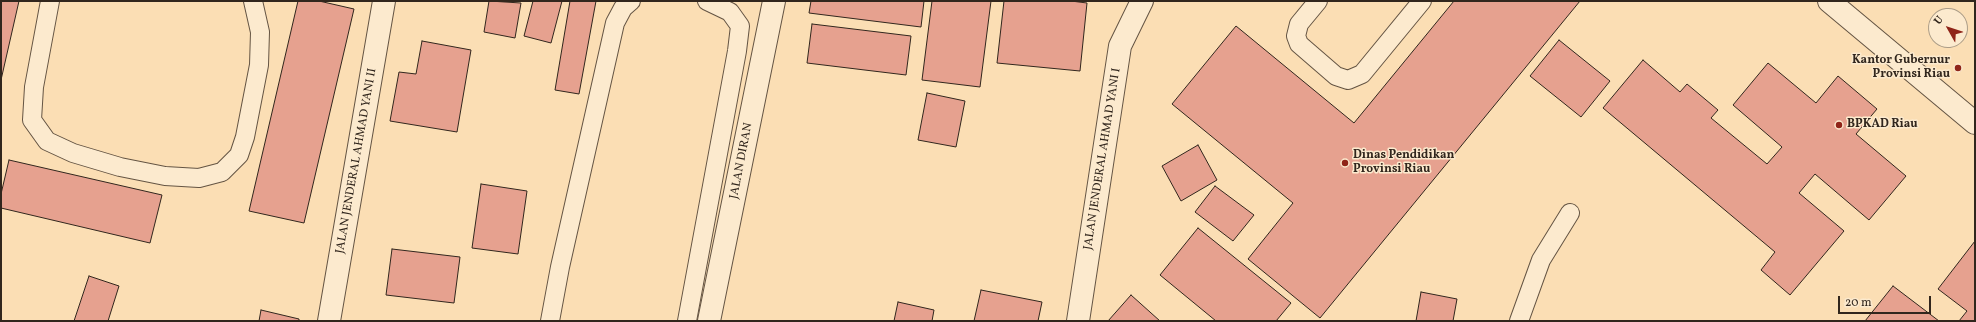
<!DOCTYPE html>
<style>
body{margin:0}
#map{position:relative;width:1976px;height:322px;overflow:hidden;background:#fbdeb4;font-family:Vollkorn,serif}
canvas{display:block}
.frame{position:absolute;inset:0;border:2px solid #31261d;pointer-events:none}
.north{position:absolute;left:1928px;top:8px;width:40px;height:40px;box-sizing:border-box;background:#fceace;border:1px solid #ab9c87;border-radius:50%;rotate:309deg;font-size:11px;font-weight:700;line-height:16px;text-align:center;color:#31261d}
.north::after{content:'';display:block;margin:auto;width:14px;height:18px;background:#8f2418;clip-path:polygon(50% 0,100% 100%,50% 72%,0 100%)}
.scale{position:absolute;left:1838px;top:296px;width:93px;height:18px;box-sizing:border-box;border:2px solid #31261d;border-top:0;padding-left:5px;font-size:12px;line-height:14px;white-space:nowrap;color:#31261d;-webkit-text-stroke:3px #fceace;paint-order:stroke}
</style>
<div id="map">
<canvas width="1976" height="322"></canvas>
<div class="frame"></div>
<div class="north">U</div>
<div class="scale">20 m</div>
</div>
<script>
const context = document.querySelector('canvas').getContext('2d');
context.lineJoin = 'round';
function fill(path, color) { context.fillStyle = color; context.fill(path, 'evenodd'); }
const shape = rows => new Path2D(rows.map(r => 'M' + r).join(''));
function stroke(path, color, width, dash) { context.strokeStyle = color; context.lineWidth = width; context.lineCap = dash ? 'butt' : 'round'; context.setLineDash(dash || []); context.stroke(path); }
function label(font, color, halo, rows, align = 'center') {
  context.font = font + ' Vollkorn,serif'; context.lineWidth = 3; context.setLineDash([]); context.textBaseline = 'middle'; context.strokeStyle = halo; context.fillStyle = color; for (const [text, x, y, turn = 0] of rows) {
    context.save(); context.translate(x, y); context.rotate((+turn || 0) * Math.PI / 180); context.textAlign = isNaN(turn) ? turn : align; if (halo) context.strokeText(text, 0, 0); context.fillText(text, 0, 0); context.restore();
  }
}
const building = shape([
 [1,1,19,1,1,80,1,1],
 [298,1,319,1,354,9,304,223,249,211,298,1],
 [489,1,521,3,515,38,484,32,489,1],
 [533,1,562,1,551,43,524,36,533,1],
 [570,1,596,1,579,94,555,90,570,1],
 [811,1,924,1,921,27,809,13,811,1],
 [932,1,991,1,980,87,922,80,932,1],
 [1004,1,1071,1,1087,3,1080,71,997,63,1004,1],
 [1454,1,1580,1,1320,318,1248,259,1293,203,1172,104,1236,26,1354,123,1454,1],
 [812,24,911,36,906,75,807,63,812,24],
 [1559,40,1610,81,1581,117,1530,76,1559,40],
 [422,41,471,50,457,132,390,121,399,72,416,74,422,41],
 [1643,60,1680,92,1687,84,1718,110,1711,118,1767,164,1782,147,1733,105,1768,63,1816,103,1838,76,1877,109,1856,134,1906,176,1869,220,1815,174,1799,193,1844,231,1790,295,1761,270,1775,252,1603,108,1643,60],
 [927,93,965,101,956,147,918,140,927,93],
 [1198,145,1217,180,1181,201,1162,166,1198,145],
 [9,160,162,195,150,243,1,208,1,194,9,160],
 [481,184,527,191,518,254,472,248,481,184],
 [1215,186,1254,215,1233,241,1195,212,1215,186],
 [1198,228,1291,303,1276,321,1216,321,1160,275,1198,228],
 [1975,241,1975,321,1959,321,1967,311,1938,289,1975,241],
 [392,249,460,257,454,303,386,295,392,249],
 [89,276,119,286,108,321,74,321,89,276],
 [1893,286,1939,321,1865,321,1893,286],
 [981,290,1042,302,1038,321,974,321,981,290],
 [1421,292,1457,299,1453,321,1416,321,1421,292],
 [1131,295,1160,321,1108,321,1131,295],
 [898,302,934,310,932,321,894,321,898,302],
 [261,310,299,319,299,321,259,321,261,310]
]);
const service = shape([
 [50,1,34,87,32,120,47,141,73,153,120,167,165,176,199,178,222,172,239,155,245,137,259,65,260,32,253,1],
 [1318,1,1299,24,1296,36,1299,44,1336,76,1348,80,1362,74,1422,1],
 [550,321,560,267,615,23,623,8,631,1],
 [687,321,737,51,740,26,730,12,707,1],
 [1519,321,1541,260,1570,213]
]);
const minor = shape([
 [329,321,384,1],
 [709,321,774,1],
 [1078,321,1120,46,1142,1]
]);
const tertiary = shape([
 [1829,1,1975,123]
]);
const markers = [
 [1958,68,4,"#8f2418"],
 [1839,125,4,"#8f2418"],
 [1345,163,4,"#8f2418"]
];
const poiNames = [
 ["Kantor Gubernur",1950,61,"right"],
 ["Provinsi Riau",1950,75,"right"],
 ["BPKAD Riau",1847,125],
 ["Dinas Pendidikan",1353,156],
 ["Provinsi Riau",1353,170]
];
const streetNames = [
 ["JALAN JENDERAL AHMAD YANI I",1103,159,-81],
 ["JALAN JENDERAL AHMAD YANI II",357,161,-80],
 ["JALAN DIRAN",742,161,-79]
];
fill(building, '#e6a18f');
stroke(building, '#31261d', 1);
stroke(service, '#645443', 20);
stroke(minor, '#645443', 24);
stroke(tertiary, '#645443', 24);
stroke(service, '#fceace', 18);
stroke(minor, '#fceace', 22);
stroke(tertiary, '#fceace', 22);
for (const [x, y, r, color] of markers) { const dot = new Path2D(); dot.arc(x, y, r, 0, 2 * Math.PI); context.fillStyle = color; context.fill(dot); stroke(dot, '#fceace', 1.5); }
label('bold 12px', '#31261d', '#fceace', poiNames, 'left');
label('12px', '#31261d', '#fceace', streetNames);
</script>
